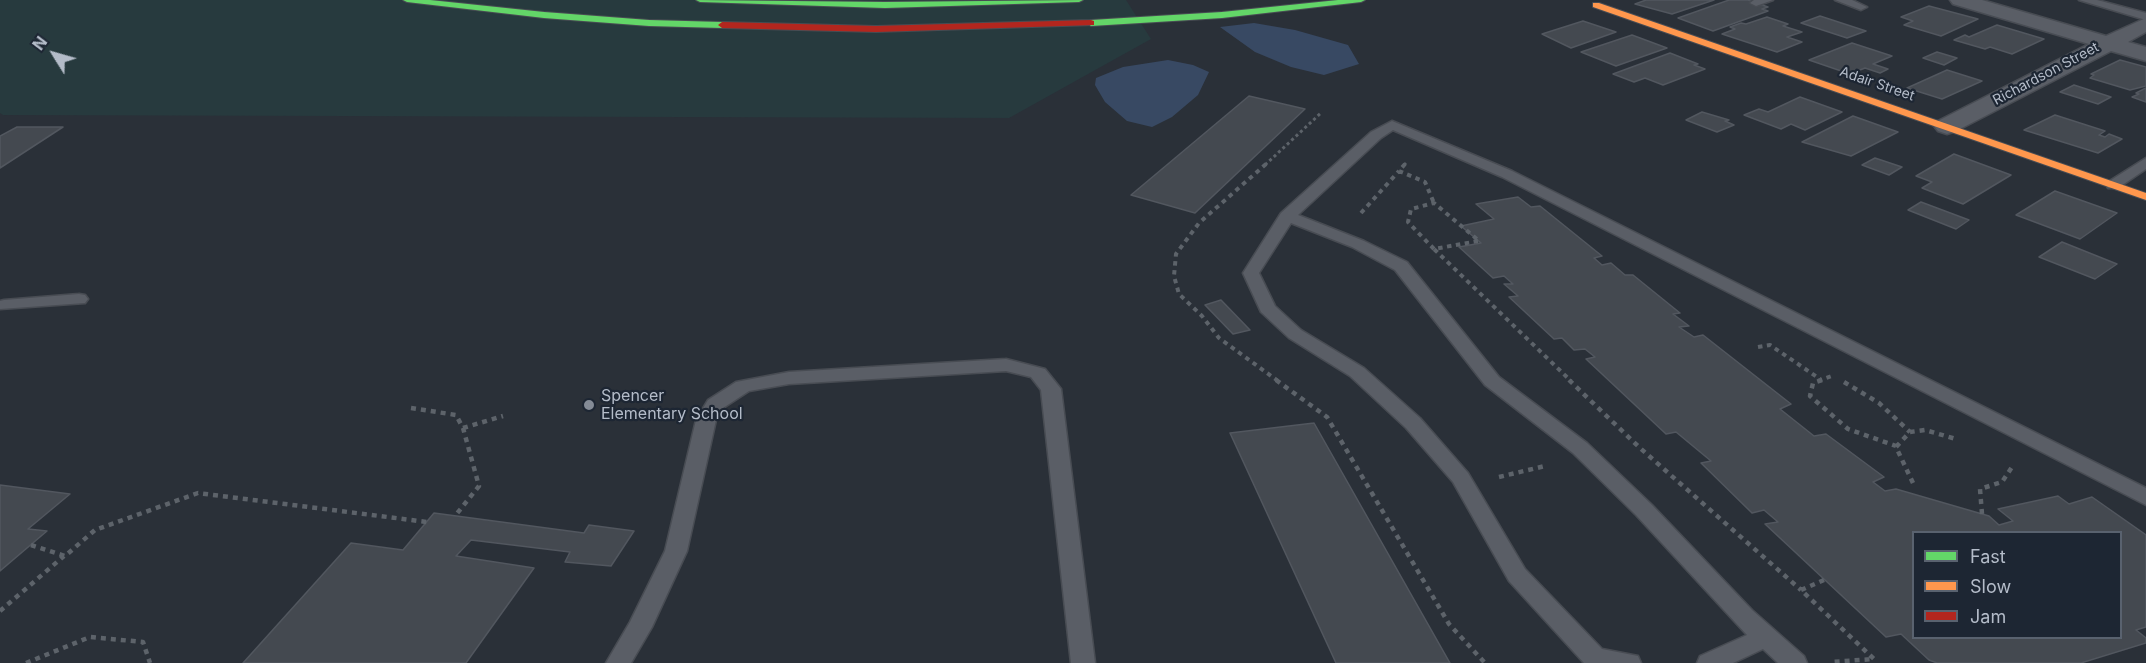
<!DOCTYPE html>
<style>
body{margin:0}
#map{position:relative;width:2146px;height:663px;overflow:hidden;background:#2a3038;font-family:Inter,sans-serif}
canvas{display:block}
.legend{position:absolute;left:1912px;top:531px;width:210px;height:108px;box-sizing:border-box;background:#1d2633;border:2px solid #59626f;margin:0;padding:8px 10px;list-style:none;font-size:18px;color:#b4bcc9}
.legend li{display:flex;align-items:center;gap:12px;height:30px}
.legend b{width:30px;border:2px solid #59626f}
.north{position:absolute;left:24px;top:24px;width:60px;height:60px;-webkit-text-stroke:4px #1d2633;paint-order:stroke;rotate:307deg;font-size:16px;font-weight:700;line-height:24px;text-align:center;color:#b4bcc9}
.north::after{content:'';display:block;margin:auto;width:21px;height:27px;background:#b4bcc9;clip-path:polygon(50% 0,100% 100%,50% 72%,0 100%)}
</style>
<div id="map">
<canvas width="2146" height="663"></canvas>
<ul class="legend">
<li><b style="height:8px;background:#63d668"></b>Fast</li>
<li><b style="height:8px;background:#ff974d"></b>Slow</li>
<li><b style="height:8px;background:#b3261e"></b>Jam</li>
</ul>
<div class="north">N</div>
</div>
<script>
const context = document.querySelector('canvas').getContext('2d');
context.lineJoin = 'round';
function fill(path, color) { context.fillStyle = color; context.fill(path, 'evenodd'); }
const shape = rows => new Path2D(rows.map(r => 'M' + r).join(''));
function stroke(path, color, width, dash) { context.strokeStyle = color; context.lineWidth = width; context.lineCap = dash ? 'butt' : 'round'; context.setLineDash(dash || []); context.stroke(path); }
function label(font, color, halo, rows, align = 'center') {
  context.font = font + ' Inter,sans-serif'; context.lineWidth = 4.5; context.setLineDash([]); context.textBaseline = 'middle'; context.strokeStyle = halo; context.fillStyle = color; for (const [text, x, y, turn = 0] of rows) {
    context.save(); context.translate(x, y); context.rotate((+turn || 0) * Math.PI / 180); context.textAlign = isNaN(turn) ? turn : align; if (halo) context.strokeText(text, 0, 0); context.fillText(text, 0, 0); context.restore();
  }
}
const green = shape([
 [0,0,1126,0,1151,39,1009,118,3,115,0,113]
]);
const water = shape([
 [1254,23,1295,30,1348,45,1359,64,1324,75,1291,67,1255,52,1220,27],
 [1168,60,1193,65,1209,72,1198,95,1172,117,1152,127,1127,121,1105,102,1095,85,1096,78,1123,67]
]);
const building = shape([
 [1646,0,1714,0,1672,14,1635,4,1646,0],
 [1729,0,1748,0,1768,7,1762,9,1768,11,1713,31,1678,18,1729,0],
 [1929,6,1978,19,1941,36,1904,25,1913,21,1901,17,1929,6],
 [1820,16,1866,31,1847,38,1801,23,1820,16],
 [1767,17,1788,24,1783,26,1802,32,1787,37,1802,42,1777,52,1722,34,1735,29,1730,27,1741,23,1746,24,1767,17],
 [1583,21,1616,32,1571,48,1542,34,1583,21],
 [1997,25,2044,39,2012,54,1990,47,1985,49,1954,40,1965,35,1969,37,1997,25],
 [1632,35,1667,48,1616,66,1581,52,1632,35],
 [1852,43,1892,56,1873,64,1888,69,1880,73,1865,68,1850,74,1809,60,1852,43],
 [1937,52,1957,58,1944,65,1923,58,1937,52],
 [1670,53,1698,64,1694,65,1705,69,1663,85,1645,78,1634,82,1613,74,1670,53],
 [2120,60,2146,67,2146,86,2130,90,2090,78,2094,75,2091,74,2120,60],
 [1947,70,1982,81,1942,99,1907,88,1947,70],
 [2074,85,2111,97,2098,104,2060,92,2074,85],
 [2146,88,2146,102,2132,97,2139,94,2136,93,2146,88],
 [1249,96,1305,109,1195,213,1131,195,1249,96],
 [1800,97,1842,112,1805,130,1791,124,1781,129,1744,115,1759,109,1768,112,1800,97],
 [1702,112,1729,120,1725,121,1734,125,1717,132,1686,120,1702,112],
 [2055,115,2105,131,2099,135,2105,137,2109,134,2122,139,2098,153,2024,130,2055,115],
 [1853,116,1898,132,1851,156,1802,142,1853,116],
 [17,127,63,127,0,168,0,136,17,127],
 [1954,154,2011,175,1963,204,1922,188,1932,182,1916,176,1954,154],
 [1875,158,1902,167,1889,175,1862,165,1875,158],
 [2055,191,2117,213,2080,239,2016,215,2055,191],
 [1518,197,1531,207,1540,206,1602,256,1594,258,1602,265,1611,263,1625,275,1633,275,1680,313,1673,314,1689,326,1679,327,1694,337,1703,335,1791,404,1780,409,1814,436,1826,434,1884,477,1873,482,1885,491,1896,489,1989,516,1999,525,2013,521,1998,509,2058,496,2069,504,2092,497,2146,535,2146,627,2136,630,2146,638,2146,643,2081,663,1937,663,1929,660,1901,634,1886,637,1765,524,1778,522,1764,510,1752,513,1701,463,1711,461,1676,432,1666,434,1586,359,1595,357,1585,349,1574,350,1562,338,1554,339,1509,297,1518,296,1504,284,1513,284,1504,276,1493,278,1459,247,1481,243,1461,226,1494,219,1476,204,1518,197],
 [1914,532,2120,532,2120,638,1914,638,1914,532],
 [1921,202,1969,220,1956,229,1908,210,1921,202],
 [2062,242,2117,264,2095,279,2039,257,2062,242],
 [1221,300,1250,330,1233,334,1205,305,1221,300],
 [1314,423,1450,663,1336,663,1230,433,1314,423],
 [0,485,70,494,28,529,47,531,0,571,0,485],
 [434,513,584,533,589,525,634,531,611,566,565,562,570,552,471,540,456,556,534,568,466,663,243,663,351,543,403,550,434,513]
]);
const pathFar2 = shape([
 [1265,165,1322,112],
 [1404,165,1406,163]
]);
const pathFar1 = shape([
 [1266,164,1199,223,1176,254,1174,276,1179,294,1202,316,1219,338,1278,381],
 [1405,164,1399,171,1425,182,1434,203],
 [1361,213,1399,171],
 [1478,241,1434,249,1571,381],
 [1434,249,1408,222,1411,209,1434,203,1478,240],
 [1758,347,1770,345,1820,379],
 [1818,381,1832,376]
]);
const path = shape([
 [1276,380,1327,417,1449,624,1485,663],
 [1569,380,1640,448,1801,590],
 [1822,380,1813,383,1810,396,1848,429,1896,446],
 [1844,382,1879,403,1910,432],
 [411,408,456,415,463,428,479,486,455,516],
 [463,428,503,416],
 [1499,477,1545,466],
 [1913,483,1896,447,1910,432,1925,430,1956,439],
 [1982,514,1980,489,2002,482,2012,467],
 [31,545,65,556,95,530,198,493,427,522],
 [1824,580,1801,590,1874,659,1831,662],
 [0,611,64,556],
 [26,663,90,637,143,642,150,663]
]);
const lane = shape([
 [1754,0,1773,0,1756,6,1750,3,1754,0],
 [1835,0,1852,0,1867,7,1861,10,1835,0],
 [2079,0,2097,0,2146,13,2146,20,2079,0],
 [1392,121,1512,171,2146,488,2146,505,1502,177,1393,130,1381,138,1298,215,1364,241,1407,262,1499,377,1587,443,1652,505,1752,610,1804,656,1807,663,1778,663,1763,649,1733,663,1697,663,1700,656,1747,635,1636,515,1573,453,1485,385,1395,270,1352,247,1291,223,1259,273,1275,306,1301,330,1364,368,1420,418,1468,473,1525,569,1602,649,1638,656,1641,663,1584,663,1509,581,1453,482,1406,428,1350,376,1289,338,1261,312,1243,273,1281,213,1371,132,1392,121],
 [2146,158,2146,169,2118,188,2108,188,2106,185,2108,182,2146,158],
 [79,294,85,295,88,299,85,303,0,309,0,301,4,300,79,294],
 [1006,359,1045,369,1061,389,1095,663,1071,663,1041,390,1031,377,1006,371,789,384,749,391,723,408,716,420,687,551,652,627,631,663,606,663,630,622,665,551,696,420,708,400,736,382,789,372,1006,359]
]);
const street = shape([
 [1950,0,1982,0,2106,36,2146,18,2146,32,2128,42,2146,47,2146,61,2111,51,1956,131,1947,134,1938,131,1934,126,1938,121,2089,44,1953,4,1950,0]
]);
const fast = shape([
 [403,0,430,0,544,12,649,20,722,22,726,25,722,28,649,26,544,18,407,2,403,0],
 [696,0,885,2,1083,0,1079,2,885,8,700,2,696,0],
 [1338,0,1365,0,1361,2,1222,18,1091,26,1087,23,1091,20,1222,12,1338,0]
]);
const slow = shape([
 [1593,3,1599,3,2146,193,2146,200,1593,7,1593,3]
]);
const jam = shape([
 [1091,20,1094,21,1094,25,876,32,722,28,718,25,722,22,876,26,1091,20]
]);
const markers = [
 [589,405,6,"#848b96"]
];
const farStreetnames = [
 ["Richardson Street",2046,74,-28],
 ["Adair Street",1877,84,19]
];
const poiNames = [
 ["Spencer",601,396],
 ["Elementary School",601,414]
];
fill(green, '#273a3e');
fill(water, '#384963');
fill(building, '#444950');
stroke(building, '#52575f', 1.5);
stroke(lane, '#484c53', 3);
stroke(street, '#484c53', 3);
stroke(fast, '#484c53', 2);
stroke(slow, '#484c53', 2);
stroke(jam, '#484c53', 2);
stroke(pathFar2, '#5d636a', 3, [3, 3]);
stroke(pathFar1, '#5d636a', 4, [4.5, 4.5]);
stroke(path, '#5d636a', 4.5, [5, 5]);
fill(lane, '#5a5e66');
fill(street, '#5a5e66');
fill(fast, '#63d668');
fill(slow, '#ff974d');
fill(jam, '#b3261e');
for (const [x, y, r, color] of markers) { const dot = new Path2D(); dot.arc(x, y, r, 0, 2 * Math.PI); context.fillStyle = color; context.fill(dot); stroke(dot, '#1d2633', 2); }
label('14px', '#b4bcc9', '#1d2633', farStreetnames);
label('16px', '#b4bcc9', '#1d2633', poiNames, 'left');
</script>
